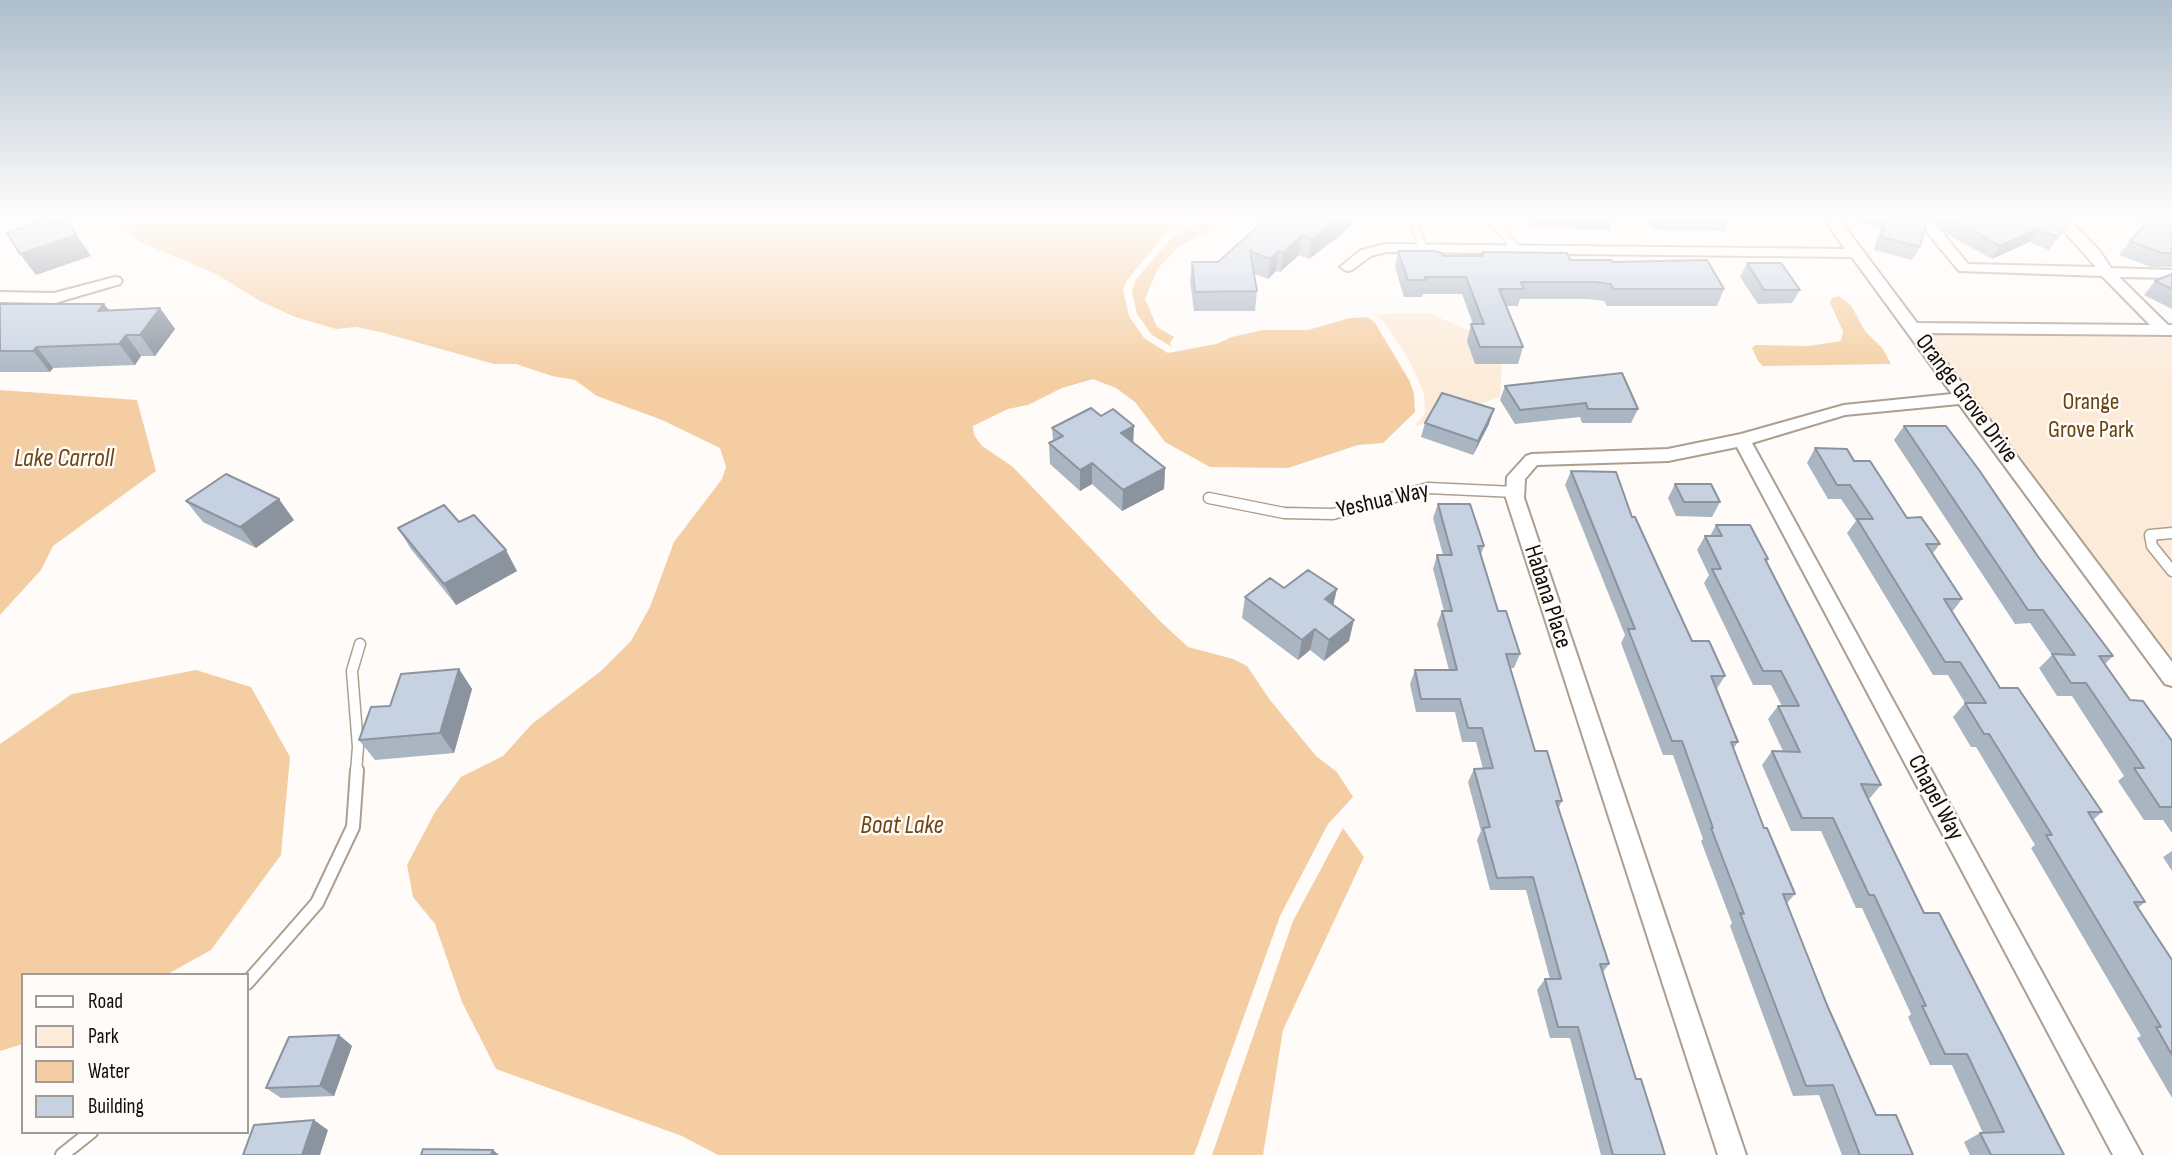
<!DOCTYPE html>
<style>
body{margin:0}
#map{position:relative;width:2172px;height:1155px;overflow:hidden;background:#fefbf8;font-family:"Sofia Sans Condensed",sans-serif}
canvas{display:block}
.legend{position:absolute;left:21px;top:973px;width:228px;height:161px;box-sizing:border-box;background:#fefbf8;border:2px solid #a09c98;margin:0;padding:9px 12px;list-style:none;font-size:21px;color:#130e09}
.legend li{display:flex;align-items:center;gap:14px;height:35px}
.legend b{width:35px;border:2px solid #a09c98}
</style>
<div id="map">
<canvas width="2172" height="1155"></canvas>
<ul class="legend">
<li><b style="height:9px;background:#fff"></b>Road</li>
<li><b style="height:19px;background:#fcebd9"></b>Park</li>
<li><b style="height:19px;background:#f4cea2"></b>Water</li>
<li><b style="height:19px;background:#c6d2e2"></b>Building</li>
</ul>
</div>
<script>
const context = document.querySelector('canvas').getContext('2d');
context.lineJoin = 'round';
function fill(path, color) { context.fillStyle = color; context.fill(path, 'evenodd'); }
const shape = rows => new Path2D(rows.map(r => 'M' + r).join(''));
function stroke(path, color, width, dash) { context.strokeStyle = color; context.lineWidth = width; context.lineCap = dash ? 'butt' : 'round'; context.setLineDash(dash || []); context.stroke(path); }
function label(font, color, halo, rows, align = 'center') {
  context.font = font + ' "Sofia Sans Condensed",sans-serif'; context.lineWidth = 5; context.setLineDash([]); context.textBaseline = 'middle'; context.strokeStyle = halo; context.fillStyle = color; for (const [text, x, y, turn = 0] of rows) {
    context.save(); context.translate(x, y); context.rotate((+turn || 0) * Math.PI / 180); context.textAlign = isNaN(turn) ? turn : align; if (halo) context.strokeText(text, 0, 0); context.fillText(text, 0, 0); context.restore();
  }
}
const green = shape([
 [1429,313,1470,331,1502,361,1500,397,1414,427,1425,413,1424,393,1408,358,1384,322,1373,314],
 [1927,335,2172,337,2172,662]
]);
const water = shape([
 [127,219,1192,219,1164,236,1127,280,1123,290,1129,316,1144,338,1168,353,1216,344,1232,337,1263,330,1308,330,1350,318,1368,317,1375,323,1409,380,1414,393,1415,412,1383,443,1358,445,1288,468,1210,467,1165,442,1135,402,1116,388,1093,379,1062,388,1028,405,1008,409,973,426,974,435,982,446,1013,467,1161,622,1188,647,1233,659,1247,666,1270,700,1316,756,1337,772,1353,797,1328,824,1280,916,1194,1155,718,1155,682,1136,496,1069,462,1002,435,924,413,897,407,865,435,812,461,777,503,756,532,724,601,671,631,641,650,607,674,542,722,479,726,467,720,448,662,420,597,396,575,380,552,376,516,364,494,364,384,333,356,327,336,329,295,317,260,301,216,274,138,241,123,225],
 [1203,219,1233,219,1180,246,1158,268,1145,299,1157,327,1174,337,1170,343,1172,347,1152,335,1137,314,1132,291,1135,281,1171,238],
 [1839,296,1851,305,1865,331,1883,349,1891,364,1763,366,1758,361,1752,348,1755,345,1808,346,1841,341,1843,331,1830,303,1832,298],
 [0,390,137,400,156,471,53,546,41,570,0,615],
 [196,670,251,687,290,757,281,855,211,950,166,975,23,975,23,1044,0,1051,0,744,72,694],
 [1343,828,1364,857,1283,1030,1263,1155,1212,1155,1293,921]
]);
const laneFar2 = shape([
 [1416,219,1414,222,1423,248],
 [1491,219,1516,249]
]);
const laneFar1 = shape([
 [1209,498,1284,513,1333,514,1428,488,1515,492],
 [2172,533,2150,535,2152,546,2172,571],
 [356,772,358,747,352,671,360,644]
]);
const lane = shape([
 [247,983,317,903,353,827,357,770],
 [62,1155,91,1132]
]);
const street = shape([
 [1824,219,1839,219,1917,323,2150,325,2102,276,1959,271,1916,219,1931,219,1968,264,2096,267,2053,219,2068,219,2099,250,2111,268,2172,270,2172,278,2119,277,2168,325,2172,325,2172,335,1924,333,2172,662,2172,686,2165,684,1959,404,1845,415,1752,443,2142,1155,2113,1155,1737,447,1668,461,1537,465,1525,479,1524,498,1746,1155,1718,1155,1506,498,1507,477,1526,456,1532,454,1668,449,1741,434,1844,405,1952,394,1852,257,1386,252,1371,256,1352,270,1347,271,1340,267,1361,250,1386,244,1845,249,1824,219],
 [115,277,120,278,122,281,120,284,55,303,0,302,0,292,54,293,115,277]
]);
const wall = shape([
 [1266,219,1342,234,1309,259,1299,255,1280,272,1276,271,1268,279,1254,274,1257,291,1255,311,1194,311,1190,281,1192,262,1218,262],
 [1529,219,1613,219,1609,230,1533,227],
 [1647,219,1729,219,1724,231,1653,230],
 [1847,219,1927,219,1920,247,1912,260,1874,250,1880,228],
 [1934,219,2061,219,2069,222,2049,250,2029,242,1992,259,1947,234],
 [2136,219,2172,219,2172,267,2151,267,2119,255,2130,241,2144,225],
 [1398,251,1443,256,1481,256,1482,252,1570,260,1613,262,1724,289,1717,306,1607,306,1604,301,1588,299,1520,299,1518,306,1506,306,1523,347,1518,364,1475,364,1467,341,1471,324,1473,324,1462,294,1423,294,1422,297,1404,297,1395,267],
 [1747,263,1800,290,1792,303,1758,304,1740,277],
 [2172,274,2172,309,2144,295,2155,281],
 [0,304,104,304,109,310,160,308,175,329,155,356,141,356,135,365,53,368,50,372,0,372],
 [1505,386,1638,409,1631,423,1582,423,1580,417,1515,424,1500,400],
 [1425,423,1489,424,1473,455,1421,437],
 [1904,426,2039,558,2113,656,2105,664,2130,700,2172,741,2172,833,2163,820,2144,820,2118,781,2124,776,2072,696,2057,696,2039,668,2052,655,2030,623,2015,624,1894,440],
 [1052,428,1134,443,1165,468,1164,489,1122,511,1092,484,1080,491,1050,464,1049,443,1053,441],
 [1815,448,1854,461,1907,518,1940,544,1933,553,1962,599,1952,612,2000,688,2102,812,2093,820,2145,902,2138,908,2172,960,2172,1098,2137,1038,2141,1036,2031,848,2035,845,1976,747,1971,747,1953,717,1965,703,1948,675,1933,675,1847,533,1856,521,1841,499,1828,499,1807,463],
 [1571,471,1632,517,1692,641,1725,676,1716,690,1738,742,1733,749,1764,828,1795,894,1787,903,1827,1005,1876,1115,1913,1155,1842,1155,1819,1095,1793,1096,1730,926,1732,923,1701,841,1703,839,1673,755,1663,755,1621,643,1625,635,1565,485],
 [1675,484,1720,502,1712,517,1676,516,1668,498],
 [186,501,294,520,256,548,203,522],
 [1438,504,1484,546,1481,554,1498,611,1520,654,1514,668,1510,668,1535,751,1562,801,1558,809,1609,964,1603,972,1636,1079,1665,1155,1601,1155,1570,1038,1550,1038,1537,990,1545,979,1550,979,1526,890,1490,890,1477,840,1481,831,1468,782,1474,769,1483,769,1476,742,1462,742,1455,712,1416,712,1410,684,1415,670,1449,670,1437,624,1442,611,1444,611,1433,569,1437,555,1443,555,1433,518],
 [459,522,517,571,456,605,411,549,398,528],
 [1716,525,1768,559,1767,562,1881,785,1870,798,1868,798,1924,913,2064,1155,1970,1155,1964,1142,1980,1133,1983,1133,1952,1065,1930,1065,1908,1017,1911,1014,1862,908,1856,908,1821,831,1791,831,1762,765,1772,751,1783,751,1768,719,1778,706,1782,706,1771,685,1753,685,1704,583,1709,575,1697,550,1705,536,1710,536],
 [1284,588,1337,589,1333,605,1349,641,1324,661,1310,650,1298,660,1242,618,1245,597],
 [459,669,472,689,454,753,375,760,359,740,390,706],
 [2172,851,2172,871,2163,857],
 [339,1035,352,1046,334,1096,281,1098,266,1088]
]);
const shadedWall = shape([
 [66,219,91,256,36,275,20,254,64,239],
 [1339,219,1356,219,1342,234,1309,259,1312,239],
 [2037,229,2029,242,1992,259,2000,246],
 [1302,235,1299,255,1280,272,1283,253],
 [1279,251,1276,271,1268,279,1270,259],
 [104,304,119,324,98,311],
 [160,308,175,329,155,356,140,335],
 [126,335,141,356,135,365,119,344],
 [37,347,53,368,50,372,33,351],
 [1494,409,1489,424,1473,455,1478,441],
 [1134,426,1133,447,1121,433],
 [1092,463,1092,484,1080,491,1080,470],
 [1165,468,1164,489,1122,511,1123,490],
 [279,499,294,520,256,548,240,527],
 [506,550,517,571,456,605,444,584],
 [1337,589,1332,610,1325,599],
 [1354,620,1349,641,1324,661,1329,640],
 [1315,629,1310,650,1298,660,1302,640],
 [459,669,472,689,454,753,440,733],
 [339,1035,352,1046,334,1096,320,1086],
 [314,1120,328,1130,320,1155,302,1155],
 [493,1150,499,1155,491,1155]
]);
const building = shape([
 [48,219,50,219,52,224,66,219,76,235,20,254,7,233,48,219],
 [1266,219,1339,219,1312,239,1302,235,1283,253,1279,251,1270,259,1250,251,1257,291,1195,292,1192,262,1218,262,1266,219],
 [1886,219,1927,219,1920,247,1881,237,1886,219],
 [1953,219,2061,219,2069,222,2058,237,2037,229,2000,246,1953,219],
 [2149,219,2172,219,2172,253,2162,253,2130,241,2149,219],
 [1398,251,1434,251,1442,253,1443,256,1483,256,1482,252,1567,253,1570,260,1611,260,1613,262,1707,260,1724,289,1613,289,1611,284,1595,282,1521,282,1524,289,1499,289,1523,347,1480,347,1471,324,1484,324,1466,277,1425,277,1426,280,1408,280,1398,251],
 [1747,263,1781,263,1800,290,1764,290,1747,263],
 [2172,274,2172,289,2155,281,2172,274],
 [0,304,104,304,98,311,160,308,140,335,126,335,119,344,37,347,33,351,0,351,0,304],
 [1622,373,1638,409,1588,409,1586,403,1520,410,1505,386,1622,373],
 [1442,393,1494,409,1478,441,1425,423,1442,393],
 [1091,408,1101,416,1113,409,1134,426,1121,433,1165,468,1123,490,1092,463,1080,470,1049,443,1063,436,1052,428,1091,408],
 [1904,426,1946,426,1979,470,2039,558,2113,656,2099,656,2130,700,2143,701,2172,741,2172,807,2160,807,2134,768,2144,768,2086,683,2071,683,2052,654,2075,655,2043,610,2028,610,1904,426],
 [1815,448,1847,449,1854,461,1870,461,1907,518,1921,517,1940,544,1926,544,1962,599,1944,599,2000,688,2018,688,2102,812,2088,812,2145,902,2134,902,2172,960,2172,1055,2156,1027,2161,1027,2046,835,2052,835,1989,734,1984,734,1965,703,1986,703,1960,662,1945,662,1857,519,1873,519,1850,485,1837,485,1815,448],
 [1571,471,1616,472,1632,517,1635,517,1692,641,1709,641,1725,676,1711,676,1738,742,1731,742,1764,828,1767,828,1795,894,1783,894,1827,1005,1876,1115,1896,1115,1913,1155,1860,1155,1833,1085,1806,1086,1740,913,1744,914,1711,828,1713,828,1682,741,1672,741,1628,629,1635,629,1571,471],
 [226,474,279,499,240,527,186,501,226,474],
 [1675,484,1711,484,1720,502,1684,502,1675,484],
 [1438,504,1470,504,1484,546,1478,546,1498,611,1506,611,1520,654,1506,654,1535,751,1547,751,1562,801,1556,801,1609,964,1600,964,1636,1079,1641,1079,1665,1155,1613,1155,1578,1027,1558,1027,1545,979,1561,979,1533,877,1497,878,1483,828,1490,827,1474,769,1493,768,1482,728,1468,728,1460,699,1421,699,1415,670,1457,670,1442,611,1452,611,1437,555,1452,555,1438,504],
 [444,505,459,522,474,515,506,550,444,584,398,528,444,505],
 [1716,525,1750,525,1768,559,1765,559,1881,785,1861,784,1924,913,1939,913,2064,1155,1991,1155,1980,1133,2004,1132,1967,1054,1945,1054,1922,1006,1926,1006,1874,895,1869,895,1833,818,1802,818,1772,751,1800,752,1778,706,1799,706,1781,671,1763,671,1712,569,1721,569,1705,536,1722,536,1716,525],
 [1308,570,1337,589,1325,599,1354,620,1329,640,1315,629,1302,640,1245,597,1270,578,1284,588,1308,570],
 [459,669,440,733,359,740,371,707,390,706,401,674,459,669],
 [339,1035,320,1086,266,1088,289,1037,339,1035],
 [314,1120,302,1155,243,1155,254,1125,314,1120],
 [423,1149,493,1150,491,1155,421,1155,423,1149]
]);
const streetNames = [
 ["Orange Grove Drive",1966,399,53],
 ["Yeshua Way",1383,501,-13],
 ["Habana Place",1547,597,72],
 ["Chapel Way",1935,798,62]
];
const parkNames = [
 ["Orange",2091,403],
 ["Grove Park",2091,431]
];
const waterNames = [
 ["Lake Carroll",64,459],
 ["Boat Lake",902,826]
];
fill(green, '#fcebd9');
fill(water, '#f4cea2');
stroke(laneFar2, '#ad9f90', 10);
stroke(laneFar1, '#ad9f90', 13);
stroke(lane, '#ad9f90', 16);
stroke(street, '#ad9f90', 4);
stroke(laneFar2, '#fff', 8);
stroke(laneFar1, '#fff', 10);
stroke(lane, '#fff', 12);
fill(street, '#fff');
fill(wall, '#aab5c2');
fill(shadedWall, '#8b939e');
fill(building, '#c6d2e2');
stroke(building, '#8b939e', 2);
const sky = context.createLinearGradient(0, 0, 0, 381);
sky.addColorStop(0, '#adbecc');
sky.addColorStop(0.57, '#fffdfc');
sky.addColorStop(1, '#fffdfc00');
context.fillStyle = sky;
context.fillRect(0, 0, 2172, 381);
label('24px', '#130e09', '#fefbf8', streetNames);
label('24px', '#684410', '#fefbf8', parkNames);
label('italic 26px', '#6c4715', '#fefbf8', waterNames);
</script>
